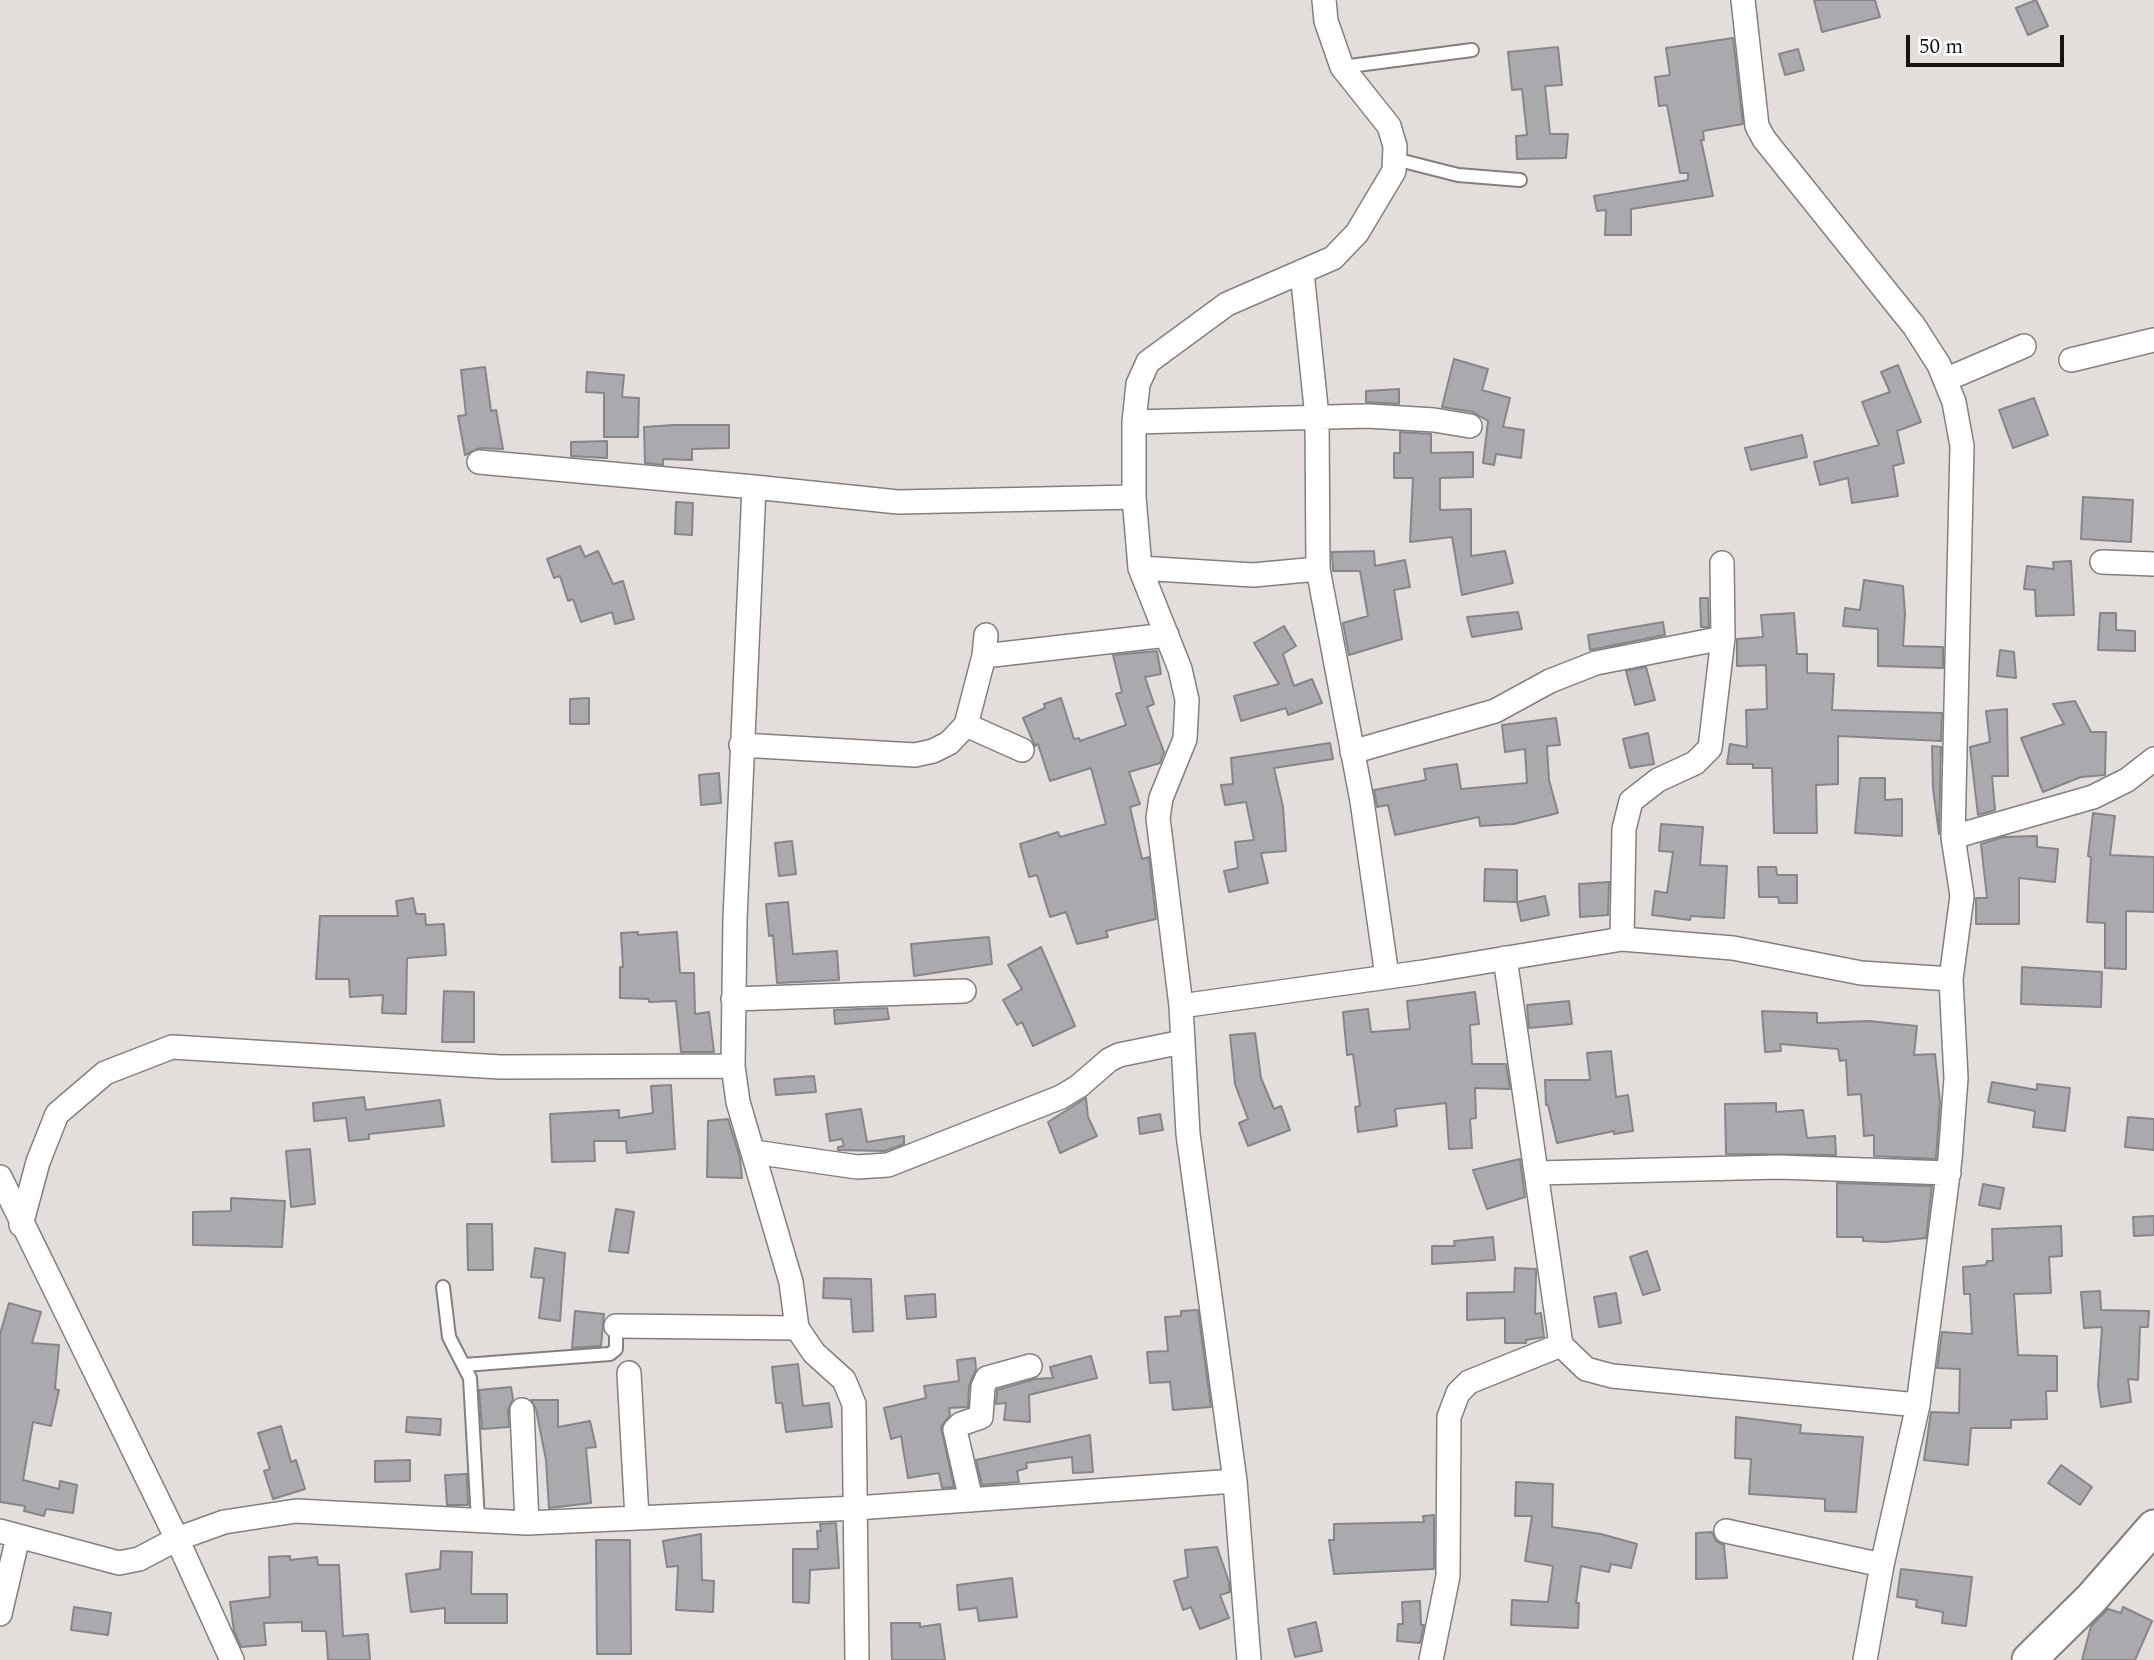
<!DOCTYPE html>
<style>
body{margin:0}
#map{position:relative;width:2154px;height:1660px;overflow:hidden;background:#e3dedc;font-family:Spectral,serif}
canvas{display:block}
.scale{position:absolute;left:1906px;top:35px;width:158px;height:32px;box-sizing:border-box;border:4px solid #161514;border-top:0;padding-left:9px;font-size:21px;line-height:24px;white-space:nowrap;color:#161514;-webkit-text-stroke:5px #fff;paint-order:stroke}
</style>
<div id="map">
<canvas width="2154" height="1660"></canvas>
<div class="scale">50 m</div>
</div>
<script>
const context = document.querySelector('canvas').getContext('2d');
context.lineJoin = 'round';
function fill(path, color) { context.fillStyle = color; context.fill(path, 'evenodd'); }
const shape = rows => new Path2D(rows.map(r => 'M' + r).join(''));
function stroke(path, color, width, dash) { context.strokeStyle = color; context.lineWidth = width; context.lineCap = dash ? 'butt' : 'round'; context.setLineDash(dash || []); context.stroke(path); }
const building = shape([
 [1814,0,1875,0,1880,17,1822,32,1814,0],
 [2036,0,2048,26,2028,35,2016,8,2036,0],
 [1733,38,1743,124,1703,131,1704,140,1701,140,1713,196,1631,209,1631,235,1605,235,1606,210,1597,211,1594,196,1688,180,1688,173,1680,173,1667,105,1659,106,1655,77,1670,75,1666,48,1733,38],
 [1558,47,1562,85,1545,86,1550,134,1568,134,1566,158,1517,159,1516,136,1527,135,1522,89,1512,90,1508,52,1558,47],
 [1798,49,1804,70,1785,75,1779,54,1798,49],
 [1454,359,1488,369,1482,390,1510,398,1503,427,1524,430,1521,458,1496,454,1494,465,1483,463,1488,421,1473,412,1442,407,1454,359],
 [1898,365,1921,422,1897,431,1904,463,1893,466,1898,496,1852,503,1848,478,1820,485,1814,462,1879,445,1862,402,1890,392,1881,372,1898,365],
 [485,367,491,411,496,410,503,449,480,448,465,455,458,416,466,415,461,370,485,367],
 [587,372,624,375,622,397,639,398,638,437,604,437,604,393,586,392,587,372],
 [1399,389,1399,404,1366,402,1366,391,1399,389],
 [2034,398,2048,435,2013,448,1999,410,2034,398],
 [674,425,729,425,729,448,692,449,692,460,663,459,663,465,645,463,644,427,674,425],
 [1400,432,1431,434,1431,453,1473,452,1473,477,1440,478,1440,510,1471,509,1471,556,1505,551,1513,583,1462,595,1452,537,1410,542,1413,478,1394,478,1394,453,1400,453,1400,432],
 [1802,435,1807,457,1751,470,1745,448,1802,435],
 [607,441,607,458,571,456,571,442,607,441],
 [2083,497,2133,500,2131,542,2081,539,2083,497],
 [676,502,693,503,692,535,675,534,676,502],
 [580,546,585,557,598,551,613,584,623,581,634,619,615,624,612,612,581,622,573,599,568,601,560,576,554,578,547,559,580,546],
 [1374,551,1375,566,1405,560,1410,587,1394,590,1402,639,1349,655,1343,623,1368,616,1360,571,1333,571,1332,552,1374,551],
 [2071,561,2074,615,2036,616,2035,590,2024,589,2027,566,2054,569,2053,562,2071,561],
 [1864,580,1903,586,1905,614,1903,646,1943,647,1943,668,1878,666,1878,629,1843,626,1845,608,1860,610,1864,580],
 [1700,598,1708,598,1709,627,1701,627,1700,598],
 [1518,612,1522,629,1472,637,1467,617,1518,612],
 [1794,613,1797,654,1807,654,1807,673,1834,674,1832,710,1942,713,1941,741,1838,736,1838,784,1816,785,1817,833,1774,833,1772,768,1753,768,1753,764,1727,764,1730,744,1747,747,1746,710,1767,709,1766,665,1737,666,1737,639,1763,637,1761,615,1794,613],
 [2100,613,2116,613,2116,630,2135,631,2135,651,2098,650,2100,613],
 [1663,622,1665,635,1590,650,1588,635,1663,622],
 [1284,626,1296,646,1283,654,1294,686,1312,679,1322,703,1288,715,1286,708,1241,721,1234,696,1279,684,1254,643,1284,626],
 [2000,650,2014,652,2016,678,1997,676,2000,650],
 [1157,651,1161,674,1145,677,1154,704,1147,707,1164,752,1160,763,1129,772,1140,804,1130,807,1142,859,1149,857,1156,919,1106,931,1108,937,1077,944,1066,912,1050,917,1037,875,1029,877,1020,844,1058,832,1060,837,1106,824,1091,768,1050,781,1038,744,1035,746,1023,718,1045,708,1044,704,1061,698,1074,739,1079,738,1080,741,1126,725,1116,694,1122,692,1113,655,1157,651],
 [1646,667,1655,700,1635,705,1626,671,1646,667],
 [589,698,589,724,570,724,570,699,589,698],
 [2075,701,2091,732,2106,732,2105,775,2081,777,2043,792,2021,738,2064,724,2053,704,2075,701],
 [2007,709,2008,776,1992,776,1995,810,1978,815,1970,747,1990,742,1986,711,2007,709],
 [1556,718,1560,745,1547,746,1549,780,1558,813,1514,824,1480,826,1479,817,1395,835,1388,805,1377,807,1374,790,1426,780,1424,769,1457,764,1461,789,1527,783,1525,749,1505,752,1502,725,1556,718],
 [1648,733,1654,764,1630,768,1623,739,1648,733],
 [1330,743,1333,759,1274,768,1283,807,1286,851,1261,853,1268,883,1229,892,1224,871,1238,868,1235,842,1254,840,1246,802,1225,805,1221,785,1233,784,1231,758,1330,743],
 [1932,746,1941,747,1939,834,1933,788,1932,746],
 [719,773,721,803,701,805,699,775,719,773],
 [1860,778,1885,778,1885,800,1902,799,1902,836,1855,833,1860,778],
 [2093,813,2115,816,2110,855,2154,857,2154,912,2126,911,2126,969,2105,968,2105,923,2087,922,2091,857,2088,856,2093,813],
 [1661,824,1703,827,1700,865,1727,866,1724,918,1691,916,1690,920,1652,915,1655,891,1667,893,1673,852,1659,851,1661,824],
 [2037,836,2037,847,2058,849,2055,882,2019,878,2019,924,1976,924,1976,898,1987,898,1981,844,2003,837,2037,836],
 [792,841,796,874,779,876,775,843,792,841],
 [1758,867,1776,867,1777,875,1797,875,1797,903,1779,903,1778,897,1759,897,1758,867],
 [1485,869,1517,870,1517,902,1484,901,1485,869],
 [1609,882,1608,915,1580,917,1579,884,1609,882],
 [1545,896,1549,915,1521,921,1517,902,1545,896],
 [413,898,416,914,425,914,426,925,444,924,446,955,407,958,406,1014,382,1013,383,995,350,997,349,979,316,979,320,916,398,916,396,901,413,898],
 [788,902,793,954,837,951,839,980,777,983,773,935,769,936,766,904,788,902],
 [638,932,638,935,677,932,680,973,694,973,695,1014,709,1012,714,1052,681,1052,676,1001,649,1002,649,999,620,998,620,967,623,967,621,933,638,932],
 [989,937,992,964,914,976,911,944,989,937],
 [1041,947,1075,1026,1033,1046,1022,1022,1017,1025,1003,1000,1022,989,1008,965,1041,947],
 [2022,967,2102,972,2101,1007,2021,1004,2022,967],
 [444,991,474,992,474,1042,442,1042,444,991],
 [1475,992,1479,1024,1470,1025,1472,1064,1506,1064,1510,1089,1475,1088,1476,1118,1470,1119,1472,1148,1449,1149,1446,1103,1395,1109,1397,1126,1358,1132,1355,1107,1360,1106,1353,1054,1347,1055,1343,1012,1368,1009,1371,1032,1410,1029,1407,1001,1475,992],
 [1569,1001,1572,1024,1529,1028,1527,1005,1569,1001],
 [887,1008,889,1019,835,1024,834,1010,887,1008],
 [1762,1011,1817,1013,1817,1023,1869,1021,1917,1026,1914,1055,1935,1054,1940,1102,1936,1159,1874,1156,1874,1135,1864,1136,1861,1094,1848,1095,1846,1060,1840,1061,1838,1049,1780,1044,1781,1051,1765,1052,1762,1011],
 [1255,1033,1261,1078,1274,1109,1281,1106,1290,1130,1248,1146,1239,1123,1248,1119,1235,1084,1230,1035,1255,1033],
 [1611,1051,1616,1097,1628,1095,1633,1131,1614,1134,1614,1131,1557,1143,1548,1105,1546,1105,1545,1080,1590,1080,1587,1053,1611,1051],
 [814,1076,816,1092,776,1095,774,1079,814,1076],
 [1992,1082,2037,1090,2037,1084,2070,1088,2065,1131,2033,1127,2035,1111,1988,1102,1992,1082],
 [671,1085,675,1149,627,1153,626,1141,594,1141,595,1161,552,1162,550,1114,619,1110,619,1118,653,1113,651,1086,671,1085],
 [364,1097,366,1110,440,1100,444,1126,369,1134,369,1139,349,1141,346,1118,314,1121,313,1103,364,1097],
 [1086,1098,1088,1117,1097,1136,1060,1153,1048,1122,1086,1098],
 [1776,1103,1776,1112,1803,1110,1807,1138,1835,1136,1836,1155,1726,1154,1725,1104,1776,1103],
 [861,1109,867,1142,904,1136,904,1144,885,1151,838,1150,838,1147,844,1146,842,1139,830,1141,826,1114,861,1109],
 [1160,1114,1163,1130,1140,1134,1138,1118,1160,1114],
 [2128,1117,2154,1119,2154,1150,2125,1147,2128,1117],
 [728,1119,740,1158,742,1178,707,1177,708,1121,728,1119],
 [310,1149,315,1204,291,1207,286,1151,310,1149],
 [1520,1159,1525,1197,1487,1209,1473,1170,1520,1159],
 [1837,1183,1932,1186,1926,1238,1886,1242,1863,1241,1863,1237,1837,1237,1837,1183],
 [1983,1184,2004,1188,2000,1209,1979,1205,1983,1184],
 [231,1198,285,1201,282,1247,193,1245,193,1212,231,1211,231,1198],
 [616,1209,634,1212,628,1253,609,1251,616,1209],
 [2154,1216,2154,1235,2134,1236,2133,1217,2154,1216],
 [467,1224,492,1224,493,1270,468,1270,467,1224],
 [2061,1226,2062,1256,2049,1257,2051,1293,2014,1294,2018,1355,2057,1356,2057,1391,2046,1391,2047,1419,2011,1420,2011,1428,1971,1428,1968,1465,1924,1460,1931,1412,1959,1413,1960,1369,1937,1368,1942,1332,1972,1334,1970,1294,1964,1294,1963,1267,1986,1265,1987,1261,1993,1261,1992,1229,2061,1226],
 [1493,1237,1495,1260,1432,1264,1432,1246,1455,1246,1454,1241,1493,1237],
 [535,1248,565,1253,560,1321,539,1318,544,1278,531,1277,535,1248],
 [1647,1251,1660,1290,1643,1295,1630,1257,1647,1251],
 [1515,1268,1536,1269,1536,1273,1535,1314,1541,1313,1544,1337,1526,1340,1526,1343,1505,1343,1505,1318,1467,1320,1467,1293,1514,1292,1515,1268],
 [824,1278,871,1279,873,1331,853,1332,851,1299,823,1298,824,1278],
 [2100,1291,2101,1310,2149,1311,2148,1327,2140,1327,2138,1380,2128,1379,2131,1402,2101,1407,2098,1386,2102,1327,2084,1328,2081,1292,2100,1291],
 [1616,1293,1621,1323,1599,1327,1594,1297,1616,1293],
 [935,1294,936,1317,907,1319,905,1296,935,1294],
 [9,1303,41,1312,32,1343,59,1345,55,1389,59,1390,51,1426,33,1422,23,1480,59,1489,60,1481,77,1485,73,1513,46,1509,44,1516,24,1511,25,1506,0,1502,0,1334,9,1303],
 [1198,1310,1211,1407,1173,1410,1170,1382,1150,1383,1147,1352,1168,1351,1165,1317,1181,1316,1181,1311,1198,1310],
 [575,1311,604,1314,601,1346,572,1348,575,1311],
 [1091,1356,1097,1378,1029,1395,1030,1422,1004,1420,1006,1403,996,1404,997,1390,1035,1379,1053,1378,1050,1367,1091,1356],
 [975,1358,976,1369,969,1386,968,1407,949,1408,950,1415,941,1427,954,1487,942,1488,939,1473,908,1478,901,1436,891,1439,884,1408,926,1398,924,1386,959,1381,957,1360,975,1358],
 [798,1364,803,1406,829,1403,832,1427,786,1432,782,1403,776,1403,772,1367,798,1364],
 [511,1387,513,1399,508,1410,509,1427,482,1429,479,1390,511,1387],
 [531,1400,558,1400,558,1427,590,1421,596,1447,586,1448,591,1503,549,1508,546,1460,536,1409,531,1400],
 [407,1417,441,1419,440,1435,406,1432,407,1417],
 [1736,1417,1801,1425,1800,1433,1863,1437,1856,1512,1825,1511,1825,1499,1749,1494,1751,1459,1735,1458,1736,1417],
 [281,1426,291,1462,296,1460,305,1489,273,1499,264,1471,270,1469,258,1433,281,1426],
 [1090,1435,1093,1472,1073,1473,1072,1457,1026,1463,1027,1468,1017,1471,1019,1482,982,1485,976,1460,1090,1435],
 [410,1460,410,1481,375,1482,375,1461,410,1460],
 [2061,1465,2092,1487,2080,1505,2048,1483,2061,1465],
 [467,1474,468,1505,447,1505,445,1475,467,1474],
 [1516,1482,1553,1484,1552,1527,1601,1534,1637,1544,1631,1568,1611,1564,1609,1572,1581,1566,1576,1603,1579,1603,1578,1628,1511,1625,1512,1600,1548,1602,1553,1566,1525,1561,1532,1516,1515,1516,1516,1482],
 [1434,1515,1434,1569,1334,1574,1329,1540,1334,1540,1334,1524,1424,1522,1423,1516,1434,1515],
 [836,1523,839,1568,810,1570,809,1603,793,1602,793,1549,818,1549,817,1531,821,1531,820,1524,836,1523],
 [1712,1532,1716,1541,1724,1545,1727,1578,1696,1579,1696,1533,1712,1532],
 [701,1534,702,1580,714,1581,713,1612,676,1610,678,1566,667,1567,663,1541,701,1534],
 [596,1540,630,1540,631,1654,597,1654,596,1540],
 [1217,1547,1229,1582,1230,1592,1220,1595,1229,1618,1200,1629,1191,1607,1183,1610,1174,1581,1188,1577,1185,1550,1217,1547],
 [441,1551,472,1552,471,1594,507,1594,507,1623,445,1623,445,1608,411,1612,406,1574,440,1569,441,1551],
 [290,1556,290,1560,317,1557,318,1565,339,1565,343,1636,368,1634,370,1660,328,1660,326,1631,302,1631,302,1622,264,1623,266,1645,241,1647,234,1631,230,1602,270,1597,269,1557,290,1556],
 [1901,1569,1972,1577,1966,1626,1942,1623,1943,1612,1916,1607,1917,1600,1897,1597,1901,1569],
 [1012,1578,1017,1617,979,1621,977,1608,959,1610,957,1585,1012,1578],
 [1420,1601,1421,1625,1424,1625,1420,1643,1397,1641,1398,1624,1403,1624,1402,1602,1420,1601],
 [74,1607,111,1613,108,1635,71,1630,74,1607],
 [2123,1607,2152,1621,2135,1660,2082,1660,2091,1626,2108,1609,2121,1613,2123,1607],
 [1316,1622,1322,1651,1295,1657,1288,1629,1316,1622],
 [891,1623,920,1623,920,1627,940,1624,945,1660,892,1660,891,1623]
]);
const service = shape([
 [1342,67,1472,50],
 [1395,159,1458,175,1520,180],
 [443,1287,449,1337,470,1378,478,1520],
 [464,1365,610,1354,616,1349,616,1323]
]);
const minor = shape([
 [1743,0,1757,126,1764,139,1914,326,1939,365,1954,402,1962,446,1953,837],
 [1302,272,1317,417,1318,569,1362,801,1387,976],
 [2071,360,2154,340],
 [1945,380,2024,346],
 [1134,422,1368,416,1434,420,1470,426],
 [479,462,754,487],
 [2102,562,2154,564],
 [1722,563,1723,638],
 [1140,568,1253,575,1318,569],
 [984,656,986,635],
 [966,725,1022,750],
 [741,745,915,755,933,751,949,743,966,725,984,656,1167,635],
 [1352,752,1495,711,1550,681,1596,663,1723,638,1710,748,1695,763,1658,780,1631,801,1624,829,1622,939],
 [1505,958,1561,1345,1586,1369,1612,1376,1918,1405],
 [733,999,964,991],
 [1181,1006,1423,972,1622,939,1733,948,1861,973,1951,979,1962,896,1953,837,2093,797,2127,780,2154,759],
 [733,1066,738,1102,791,1282,797,1328,814,1353,844,1380,854,1404,857,1660],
 [754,1152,857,1167,888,1165,1061,1097,1079,1086,1109,1060,1119,1055,1182,1042],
 [1537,1173,1779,1167,1949,1173],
 [0,1177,177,1539,232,1660],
 [21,1225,38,1162,57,1114,105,1073,172,1047,500,1067,733,1066,735,919,754,487,898,502,1134,497],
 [616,1326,797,1328],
 [629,1373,637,1518],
 [522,1410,527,1523],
 [971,1500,955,1430,961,1424,981,1417,983,1387,987,1378,1030,1366],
 [0,1531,119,1563,139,1559,177,1539,224,1522,296,1511,527,1523,856,1508,1235,1481],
 [1726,1531,1882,1565],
 [0,1614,18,1537],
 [1249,1660,1235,1481,1188,1134,1181,1006,1158,818,1161,798,1185,739,1187,700,1180,669,1140,568,1134,497,1134,422,1138,384,1148,362,1227,304,1333,258,1357,233,1394,171,1395,146,1389,126,1342,67,1326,21,1324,0],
 [1431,1660,1448,1576,1449,1417,1458,1393,1469,1382,1561,1345],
 [1865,1660,1882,1565,1918,1405,1950,1159,1956,1078,1951,979]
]);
const secondary = shape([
 [2029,1660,2091,1599,2154,1527]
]);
fill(building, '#a9a9ae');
stroke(building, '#86868a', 2);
stroke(service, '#847f7d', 16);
stroke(minor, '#847f7d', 26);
stroke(secondary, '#847f7d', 37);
stroke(service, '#fff', 12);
stroke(minor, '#fff', 23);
stroke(secondary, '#fff', 33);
</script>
